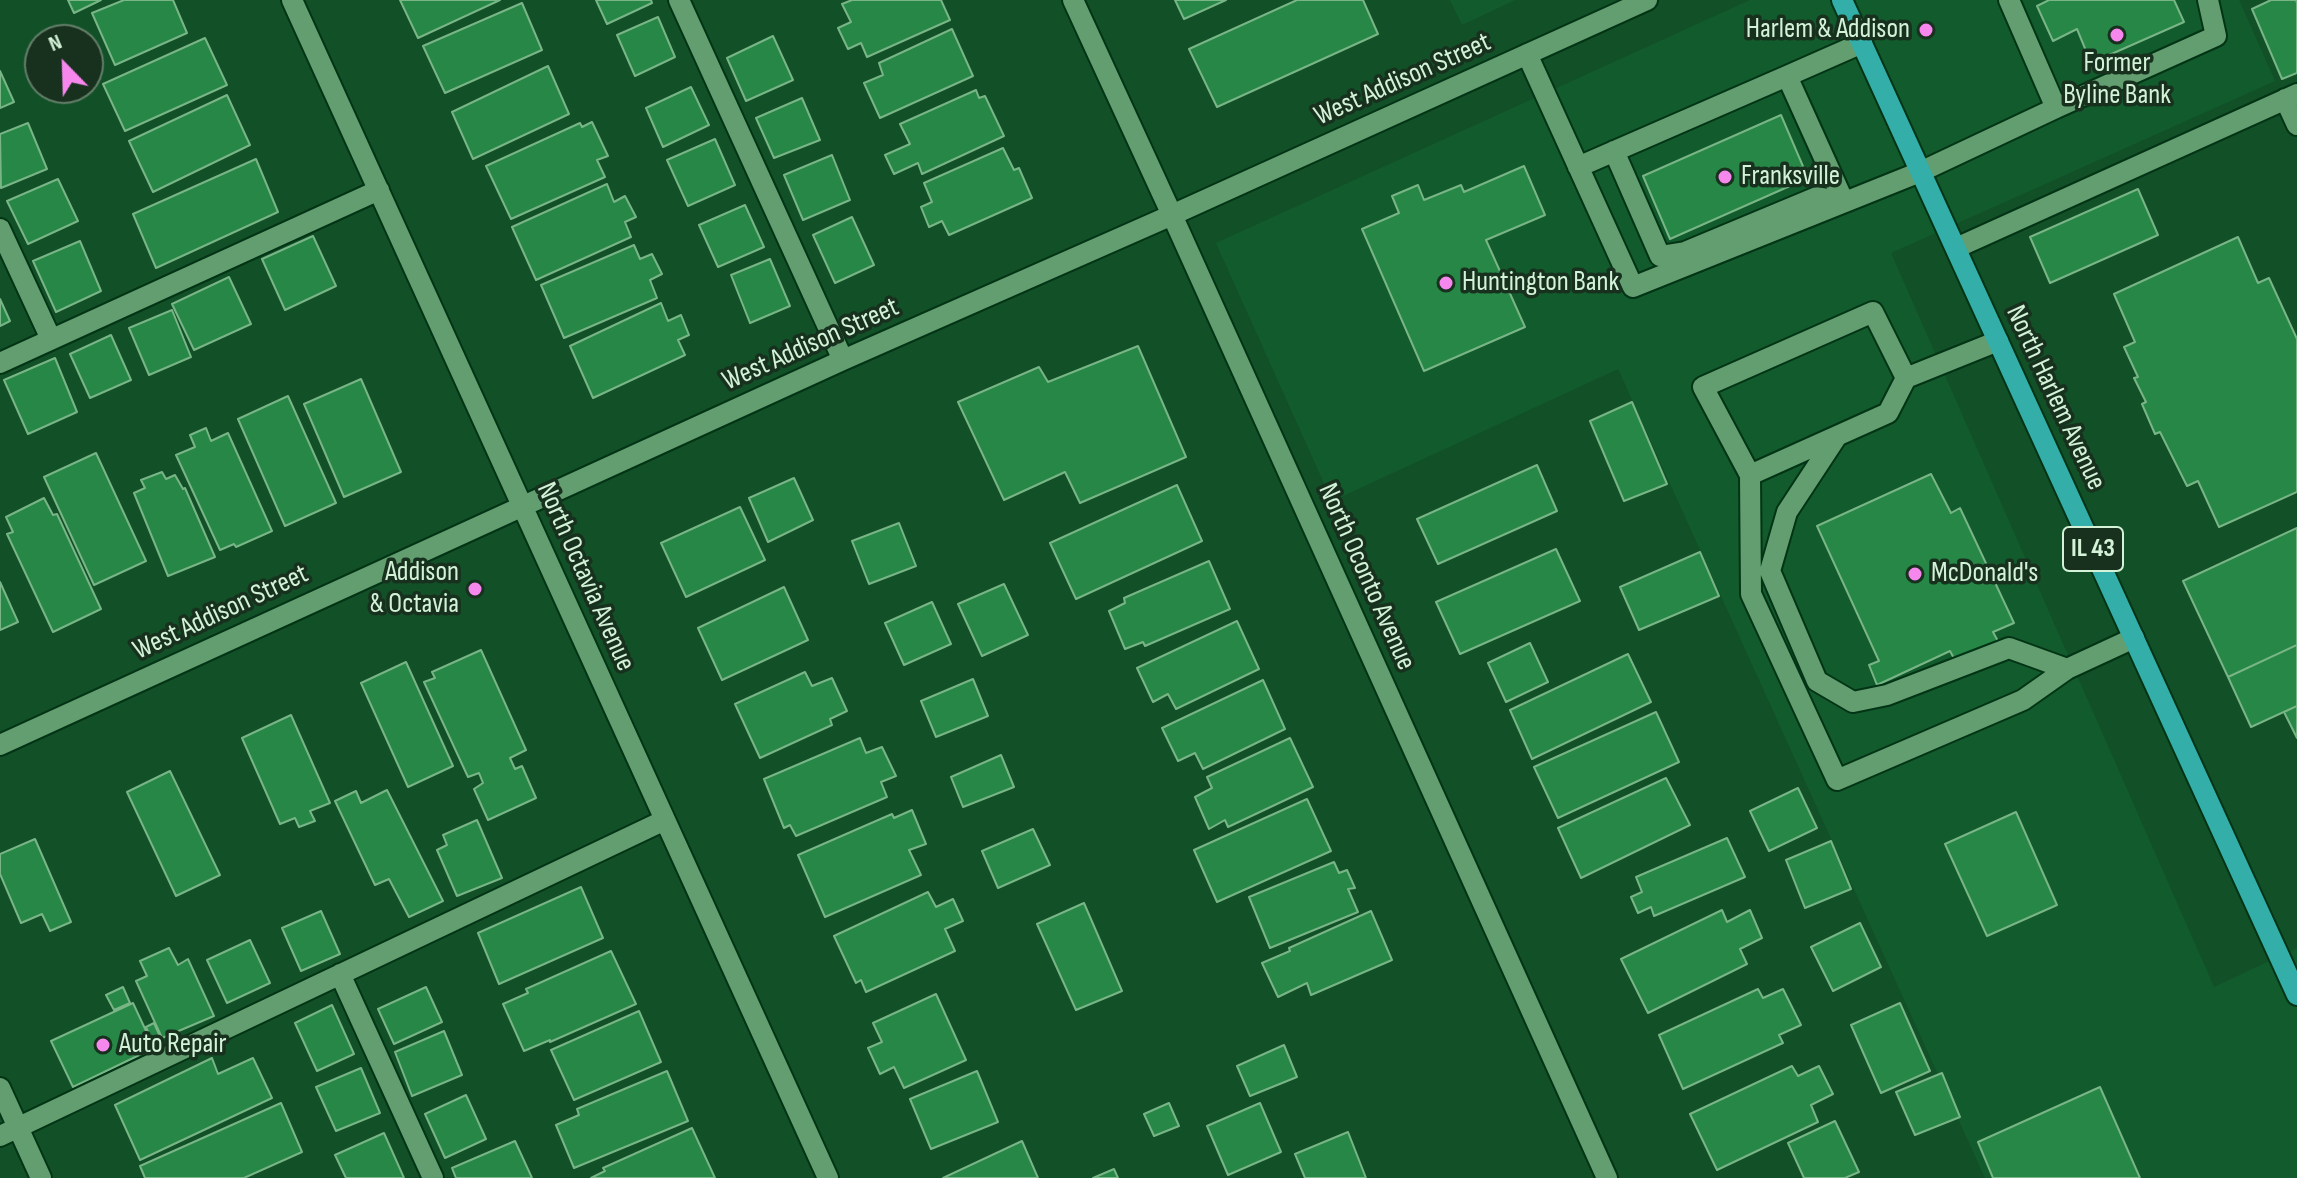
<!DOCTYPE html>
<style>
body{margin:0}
#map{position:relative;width:2297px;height:1178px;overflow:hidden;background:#125128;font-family:"Sofia Sans Condensed",sans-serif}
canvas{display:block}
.north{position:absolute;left:24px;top:24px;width:80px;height:80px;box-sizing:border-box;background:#18311e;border:2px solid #637e68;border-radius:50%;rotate:337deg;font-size:22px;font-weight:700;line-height:32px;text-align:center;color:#d3f2d8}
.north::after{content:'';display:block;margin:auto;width:28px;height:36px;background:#f688ed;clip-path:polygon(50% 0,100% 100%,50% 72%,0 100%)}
</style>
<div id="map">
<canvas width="2297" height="1178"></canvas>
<div class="north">N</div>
</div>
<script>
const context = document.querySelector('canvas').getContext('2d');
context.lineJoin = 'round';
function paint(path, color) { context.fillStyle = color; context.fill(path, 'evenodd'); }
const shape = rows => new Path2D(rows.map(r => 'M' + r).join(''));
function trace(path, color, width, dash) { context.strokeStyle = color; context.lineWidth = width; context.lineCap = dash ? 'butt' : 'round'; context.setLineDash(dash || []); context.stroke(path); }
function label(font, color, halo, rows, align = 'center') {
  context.font = font + ' "Sofia Sans Condensed",sans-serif'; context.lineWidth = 7; context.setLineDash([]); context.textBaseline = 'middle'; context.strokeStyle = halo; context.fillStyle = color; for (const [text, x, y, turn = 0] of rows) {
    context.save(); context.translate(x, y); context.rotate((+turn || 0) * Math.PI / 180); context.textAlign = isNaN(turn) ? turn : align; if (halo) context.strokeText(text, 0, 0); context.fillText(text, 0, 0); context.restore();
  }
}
paint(shape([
 [1450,0,1515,0,1462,25],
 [1750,0,2239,0,2275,81,1891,253,2214,987,2297,948,2297,1178,1985,1178,1618,369,1332,501,1216,243]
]), '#125b2c');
const building = shape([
 [68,0,101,0,74,13,68,0],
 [124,0,173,0,187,33,115,65,92,13,124,0],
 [400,0,500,0,418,38,400,0],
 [596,0,651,0,652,3,607,24,596,0],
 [852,0,941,0,950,20,867,57,861,43,848,49,838,28,851,22,842,4,852,0],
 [1175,0,1226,0,1184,19,1175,0],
 [1297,0,1363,0,1378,34,1217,107,1189,49,1297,0],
 [2049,0,2174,0,2184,22,2091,63,2077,29,2053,41,2037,6,2049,0],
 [2271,0,2296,0,2297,3,2297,73,2282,79,2252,9,2271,0],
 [522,3,542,50,445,93,423,46,522,3],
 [658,17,675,57,635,76,617,35,658,17],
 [952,29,973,76,880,118,864,83,883,75,879,63,952,29],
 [773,36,793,80,746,101,727,58,773,36],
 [205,38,227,85,125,131,103,84,205,38],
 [548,66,569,114,473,159,452,112,548,66],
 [0,71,14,102,0,108,0,71],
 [691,87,709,125,663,147,646,108,691,87],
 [976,90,979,98,985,96,1004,136,922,174,918,163,894,174,885,155,910,144,900,124,976,90],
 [227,95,250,145,153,192,129,141,227,95],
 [802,98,820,140,774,158,756,118,802,98],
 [1781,115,1808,178,1670,239,1643,176,1781,115],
 [592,122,608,156,597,160,605,177,511,219,486,166,580,123,582,127,592,122],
 [28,123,47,169,1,188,0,134,28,123],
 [715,139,735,185,688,206,667,160,715,139],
 [1003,148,1014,170,1019,168,1032,198,949,235,942,221,929,227,921,207,932,202,924,183,1003,148],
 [832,155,850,200,803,220,784,175,832,155],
 [256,159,278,212,156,268,133,214,256,159],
 [1524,166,1545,215,1486,240,1525,327,1424,371,1362,229,1399,213,1392,196,1418,185,1424,200,1461,185,1464,192,1524,166],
 [58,179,78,221,28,244,7,201,58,179],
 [607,184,614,202,625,196,636,217,625,222,631,237,536,280,512,227,607,184],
 [2138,189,2158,235,2050,283,2030,237,2138,189],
 [745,205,764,247,718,267,699,225,745,205],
 [852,217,874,265,835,283,813,235,852,217],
 [313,236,336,286,285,310,262,259,313,236],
 [2238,237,2258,283,2269,278,2297,339,2297,492,2219,527,2198,481,2187,486,2160,432,2155,434,2142,404,2146,402,2134,378,2138,377,2124,347,2135,342,2114,294,2238,237],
 [80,241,101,291,56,312,33,261,80,241],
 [634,245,640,259,652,254,662,274,650,280,657,298,564,338,541,285,634,245],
 [770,259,790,306,750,323,731,275,770,259],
 [229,277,251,324,194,350,172,304,229,277],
 [0,299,10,321,0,326,0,299],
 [661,303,668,321,681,315,689,335,678,340,685,355,593,398,570,346,661,303],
 [172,310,191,357,149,375,129,328,172,310],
 [111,335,131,380,90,398,70,354,111,335],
 [1138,346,1186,457,1080,503,1065,472,1004,500,958,402,1039,367,1048,382,1138,346],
 [55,358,77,412,28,434,4,380,55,358],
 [361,379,401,472,344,497,304,404,361,379],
 [288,396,336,503,285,526,238,419,288,396],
 [1632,402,1667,484,1624,501,1590,421,1632,402],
 [206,428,211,441,228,433,272,531,236,547,234,544,220,550,176,455,195,447,190,435,206,428],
 [96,453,146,561,94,585,44,477,96,453],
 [1537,465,1557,511,1438,564,1417,519,1537,465],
 [162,472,166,479,175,475,183,489,185,488,215,557,168,576,134,493,145,488,141,480,162,472],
 [1931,474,1951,513,1960,508,2014,623,1993,632,1999,643,1956,662,1950,651,1877,685,1869,665,1879,661,1817,526,1931,474],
 [794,478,813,520,768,542,749,498,794,478],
 [1177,485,1202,541,1076,599,1050,543,1177,485],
 [44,498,53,515,57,514,101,609,53,632,7,534,13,532,6,517,44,498],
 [740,507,765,560,686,597,661,543,740,507],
 [899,523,916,566,869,584,852,541,899,523],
 [2297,528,2297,645,2228,677,2183,581,2297,528],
 [1556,549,1580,601,1460,654,1436,602,1556,549],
 [1700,552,1719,596,1639,630,1620,587,1700,552],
 [1209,561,1230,609,1145,646,1143,642,1125,649,1109,611,1125,603,1124,598,1209,561],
 [0,582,18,622,0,630,0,582],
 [1004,584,1028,635,982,656,958,604,1004,584],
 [784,587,808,640,722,680,698,628,784,587],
 [932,602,951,644,904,665,885,623,932,602],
 [1237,621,1259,669,1176,709,1168,694,1153,702,1137,668,1237,621],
 [1530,643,1548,682,1506,702,1488,663,1530,643],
 [2297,645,2297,706,2251,727,2228,677,2297,645],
 [481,650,526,750,510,758,515,769,522,766,536,798,488,820,474,789,483,783,479,773,468,777,424,682,435,678,432,672,481,650],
 [1628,654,1651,702,1532,759,1510,710,1628,654],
 [406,662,453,766,408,787,361,683,406,662],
 [805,672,812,686,832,678,847,711,830,719,832,725,760,758,735,704,805,672],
 [973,679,988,716,936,737,921,701,973,679],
 [1263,680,1285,729,1203,769,1195,753,1178,761,1162,728,1263,680],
 [2297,706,2297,738,2284,712,2297,706],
 [1656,712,1679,762,1558,818,1534,767,1656,712],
 [291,715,330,803,310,811,315,821,299,827,295,818,280,824,242,738,291,715],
 [860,738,866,753,882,747,896,776,881,782,887,797,796,836,790,825,784,828,764,779,860,738],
 [1290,738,1313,787,1228,827,1225,820,1209,829,1195,797,1212,788,1207,777,1290,738],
 [1001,755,1014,787,963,807,951,777,1001,755],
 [170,771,220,875,176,896,127,792,170,771],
 [1666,778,1690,825,1581,878,1558,828,1666,778],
 [1798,788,1817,828,1769,851,1750,811,1798,788],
 [387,790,443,901,409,917,389,879,375,885,335,801,356,791,361,803,387,790],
 [1307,799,1331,851,1217,902,1194,850,1307,799],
 [912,810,926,844,909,850,921,875,825,917,798,855,892,814,894,818,912,810],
 [2016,812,2057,905,1987,936,1945,844,2016,812],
 [477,820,502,878,457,896,437,850,447,845,443,835,477,820],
 [1033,829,1050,865,998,888,982,851,1033,829],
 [1727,838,1745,877,1654,916,1651,907,1638,913,1631,897,1642,892,1636,877,1727,838],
 [35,839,71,922,50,931,42,914,21,923,0,874,0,854,35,839],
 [1831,841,1851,889,1805,908,1786,860,1831,841],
 [1334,862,1339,873,1347,870,1355,888,1348,889,1358,912,1270,948,1249,897,1334,862],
 [581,887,603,938,499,984,478,933,581,887],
 [928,892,936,907,953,899,963,921,945,929,955,951,866,992,861,980,856,983,834,936,928,892],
 [1084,903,1122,991,1076,1010,1037,924,1084,903],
 [1722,910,1727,922,1750,910,1762,938,1740,949,1747,964,1648,1013,1621,959,1722,910],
 [321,911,340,954,301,971,282,928,321,911],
 [1371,911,1392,960,1311,995,1307,983,1278,997,1262,963,1290,951,1289,948,1371,911],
 [1860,923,1881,967,1833,991,1811,947,1860,923],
 [250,940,270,983,227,1003,207,960,250,940],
 [169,948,178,965,188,959,214,1016,162,1038,136,981,147,976,140,961,169,948],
 [611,951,636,1004,550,1042,550,1040,524,1051,503,1004,528,993,526,989,611,951],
 [123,987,130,1003,114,1010,106,995,123,987],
 [426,987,442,1022,394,1044,378,1009,426,987],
 [1758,989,1763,998,1783,989,1801,1025,1779,1035,1783,1043,1683,1089,1659,1035,1758,989],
 [936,994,966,1060,904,1088,894,1067,880,1074,868,1048,882,1042,873,1023,936,994],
 [133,1003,154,1048,73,1087,51,1041,133,1003],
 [1900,1003,1930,1071,1881,1093,1851,1025,1900,1003],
 [332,1005,354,1054,317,1071,295,1023,332,1005],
 [639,1011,661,1062,574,1100,551,1050,639,1011],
 [154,1023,162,1041,154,1045,146,1027,154,1023],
 [444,1031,462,1075,412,1096,395,1052,444,1031],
 [1284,1045,1297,1077,1250,1096,1237,1066,1284,1045],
 [212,1058,218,1074,253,1058,272,1098,140,1160,115,1105,212,1058],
 [1792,1066,1798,1076,1819,1066,1833,1094,1811,1105,1818,1122,1717,1170,1690,1114,1792,1066],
 [361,1068,380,1113,336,1131,316,1087,361,1068],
 [667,1071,688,1121,574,1168,556,1125,579,1115,577,1109,667,1071],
 [977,1071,998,1122,931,1149,910,1099,977,1071],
 [1942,1073,1960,1117,1915,1135,1896,1092,1942,1073],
 [2100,1087,2140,1178,1993,1178,1978,1142,2100,1087],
 [466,1095,486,1139,445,1158,425,1114,466,1095],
 [281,1103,302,1152,244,1178,145,1178,140,1166,281,1103],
 [1169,1103,1179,1126,1154,1136,1144,1114,1169,1103],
 [1260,1103,1281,1152,1228,1175,1207,1126,1260,1103],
 [1835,1121,1859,1172,1845,1178,1804,1178,1788,1143,1835,1121],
 [692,1128,715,1178,591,1178,605,1171,603,1168,692,1128],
 [1348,1132,1366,1178,1305,1178,1295,1154,1348,1132],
 [384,1133,404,1178,346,1178,335,1155,384,1133],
 [515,1141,532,1178,456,1178,452,1168,515,1141],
 [1022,1141,1038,1178,943,1178,1022,1141],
 [1114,1169,1118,1178,1093,1178,1114,1169]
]);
paint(building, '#268746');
trace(building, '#79b586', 2);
const minor = shape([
 [292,0,828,1178],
 [679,0,843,360],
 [1073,0,1172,215,1607,1178],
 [2009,0,2056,108,2216,36,2208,0],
 [1527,54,1633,287,1920,172,2056,108],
 [1787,76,1862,43],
 [2285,99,2297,125],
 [1614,151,1660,256,1685,252,1817,197,1844,202],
 [1578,167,1787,76,1844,202],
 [0,229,51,339],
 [1956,248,2297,94],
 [1998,341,1906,378,1888,413,1750,475,1751,594,1837,780,2023,700,2067,669,2134,638],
 [0,363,379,190],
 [1837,436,1787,512,1770,571,1817,681,1853,702,1887,695,2009,648,2067,669],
 [1750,475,1703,387,1873,312,1906,378],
 [0,745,843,360,1172,215,1647,0],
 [340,974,433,1178],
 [0,1088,41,1178],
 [0,1136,665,820]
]);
const major = shape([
 [1842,0,2297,995]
]);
trace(minor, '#033415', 24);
trace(major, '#033415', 24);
trace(minor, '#629e6f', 20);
trace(major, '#33aea8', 20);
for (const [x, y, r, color] of [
 [1926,30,8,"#f688ed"],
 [2117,35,8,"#f688ed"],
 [1725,177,8,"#f688ed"],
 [1446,283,8,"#f688ed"],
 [1915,574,8,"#f688ed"],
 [475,589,8,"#f688ed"],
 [103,1045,8,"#f688ed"]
]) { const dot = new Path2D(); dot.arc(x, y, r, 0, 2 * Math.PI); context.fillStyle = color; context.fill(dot); trace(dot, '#18311e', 3); }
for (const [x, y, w] of [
 [2093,549,60]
]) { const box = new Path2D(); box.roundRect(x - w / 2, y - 22, w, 44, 6); context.fillStyle = '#18311e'; context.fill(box); trace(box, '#d3f2d8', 2); }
label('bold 26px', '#d3f2d8', null, [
 ["IL 43",2093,549]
]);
label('28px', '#d3f2d8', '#18311e', [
 ["Harlem & Addison",1910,30,"right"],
 ["Former",2117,64,"center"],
 ["Byline Bank",2117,96,"center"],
 ["Franksville",1741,177],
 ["Huntington Bank",1462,283],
 ["Addison",459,573,"right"],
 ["& Octavia",459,605,"right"],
 ["McDonald's",1931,574],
 ["Auto Repair",119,1045]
], 'left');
label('28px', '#d3f2d8', '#18311e', [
 ["West Addison Street",1403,80,-24],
 ["West Addison Street",811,345,-24],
 ["North Harlem Avenue",2055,398,65],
 ["North Octavia Avenue",585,577,66],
 ["North Oconto Avenue",1366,577,66],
 ["West Addison Street",221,613,-25]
]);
</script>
